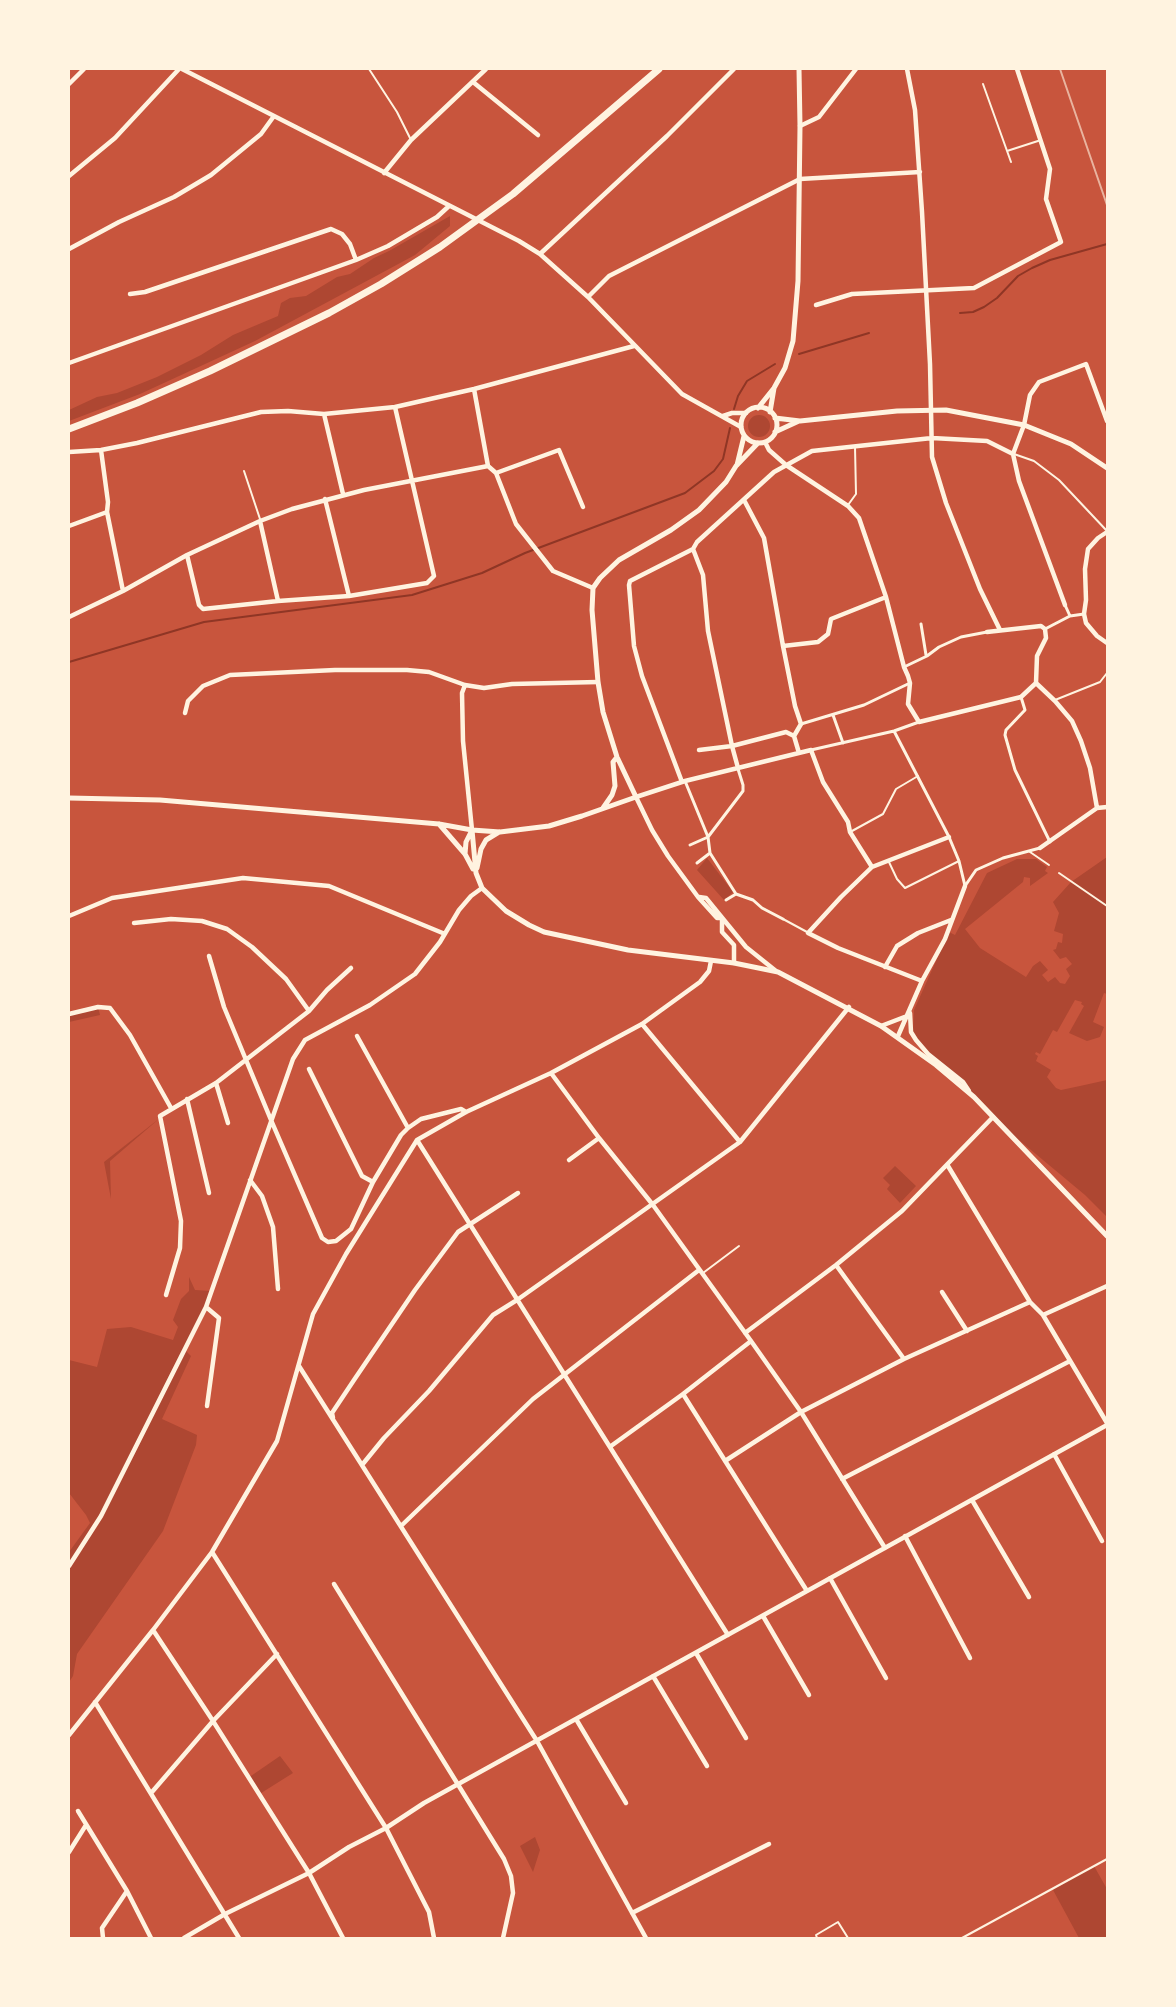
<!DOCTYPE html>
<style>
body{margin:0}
#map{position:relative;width:1176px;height:2007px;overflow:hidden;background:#c8553d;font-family:"Roboto Condensed",sans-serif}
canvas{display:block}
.frame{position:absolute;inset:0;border:70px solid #fff3e0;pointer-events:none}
</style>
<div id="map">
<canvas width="1176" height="2007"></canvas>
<div class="frame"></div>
</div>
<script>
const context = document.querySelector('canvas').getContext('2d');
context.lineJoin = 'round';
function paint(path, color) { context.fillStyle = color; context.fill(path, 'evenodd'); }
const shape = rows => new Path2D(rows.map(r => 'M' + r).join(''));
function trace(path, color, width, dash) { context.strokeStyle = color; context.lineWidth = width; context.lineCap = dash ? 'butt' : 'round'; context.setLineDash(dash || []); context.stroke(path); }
paint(shape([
 [450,216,450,226,415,255,255,341,140,394,69,421,69,410,97,397,117,393,157,377,201,355,233,335,278,316,281,303,290,298,306,296,337,277,350,274,374,258,389,251],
 '748 426a11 11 0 1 1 22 0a11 11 0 1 1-22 0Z',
 [1107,857,1107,994,1104,993,1093,1022,1104,1027,1100,1037,1087,1041,1069,1033,1084,1006,1081,1004,1082,1002,1075,1000,1057,1032,1053,1030,1040,1054,1036,1052,1035,1054,1038,1056,1036,1061,1051,1070,1047,1077,1056,1088,1061,1090,1080,1086,1107,1080,1107,1217,1085,1195,995,1120,928,1054,911,1032,913,1030,914,1010,949,932,955,935,987,873,1017,859,1036,859,1047,867,1045,871,1048,873,1030,886,1030,878,1024,877,1023,882,965,929,980,948,1026,977,1033,966,1040,961,1048,970,1042,975,1048,982,1055,977,1060,983,1065,984,1070,976,1066,969,1072,964,1066,957,1060,959,1053,950,1056,949,1058,942,1062,943,1063,934,1054,931,1059,913,1053,902,1071,882],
 [707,858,733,892,724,900,697,870],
 [98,1007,100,1015,69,1022,69,1014],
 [160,1118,110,1161,111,1199,104,1162],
 [895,1166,916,1186,900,1203,887,1189,890,1185,883,1178],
 [189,1277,195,1290,212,1291,184,1349,191,1356,162,1419,197,1435,196,1445,163,1531,77,1654,73,1676,69,1682,69,1552,90,1523,86,1515,69,1493,69,1360,97,1367,107,1329,131,1327,173,1340,178,1327,173,1320,181,1299,189,1291],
 [280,1756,293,1773,258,1795,248,1778],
 [535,1837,540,1850,533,1872,520,1846],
 [1094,1866,1107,1889,1107,1938,1079,1938,1053,1890]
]), '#ae4732');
trace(shape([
 [960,313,973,312,984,307,997,298,1018,276,1032,268,1050,260,1107,244],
 [799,354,869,333],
 [734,409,738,396,747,381,775,364],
 [69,662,204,622,412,595,482,573,525,553,685,493,714,471,723,459,730,428]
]), '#8f3625', 2);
trace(shape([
 [369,69,397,112,411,140],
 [983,84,1011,162],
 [1007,151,1041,140],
 [1014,454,1034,461,1059,480,1107,531],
 [244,471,260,519],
 [848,505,856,494,855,447],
 [1055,700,1100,682,1107,673],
 [852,831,883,814,896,789,918,776],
 [1030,852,1049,865],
 [888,860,897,879,905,888,959,861],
 [1059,873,1107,906],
 [783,919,807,932],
 [703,1273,739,1246],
 [817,1938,816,1935,838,1922,848,1938],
 [962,1938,1107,1859]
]), '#fff3e0', 2);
trace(shape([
 [1065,605,1070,616],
 [921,624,926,655],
 [1045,629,1070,616,1084,614],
 [904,667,927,656,939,647,961,637,987,632],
 [1021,697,1025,710,1006,730,1005,735,1015,770,1050,842],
 [833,715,843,743],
 [801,724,864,705,910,683],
 [894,731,949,837,959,861,965,886],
 [811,750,894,731,919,722],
 [685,781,708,837,710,853,736,894,753,900,762,908,783,919],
 [690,845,708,837,743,791,743,785,738,769],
 [697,863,710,853],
 [965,886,976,870,1003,858,1040,848],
 [726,900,736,894]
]), '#fff3e0', 3);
trace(shape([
 [182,69,519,241,540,254,588,297,682,394,741,427],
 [907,69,915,110,922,212,930,364,932,457,946,503,980,589,1000,630],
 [473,82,538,135],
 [69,84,84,69],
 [800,126,819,117,856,69],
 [384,173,411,140,486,69],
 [69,176,115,138,179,69],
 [69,249,119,222,174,197,211,175,261,134,274,116],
 [540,254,667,136,734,69],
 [130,294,145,292,331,229,342,234,350,244,356,260],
 [588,297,609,276,800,179,920,172],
 [816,305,852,294,974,288,1061,242,1046,199,1050,169,1017,69],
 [69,363,356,260,388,246,437,217,449,206],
 [474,389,488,466,496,473,516,524,553,571,593,588],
 [324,414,343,494],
 [723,416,732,413,746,413],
 [765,442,769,450,786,465,848,506,859,518,886,597,904,667,908,676,910,683,908,704,919,722,1021,697,1036,683],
 [101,450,108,502,107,512,123,591],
 [69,452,101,450,137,443,261,412,288,411,324,414,395,407,474,389,634,346],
 [496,473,559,450,583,507],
 [325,499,349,596],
 [744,500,764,538,783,646,795,706,801,724,794,736,799,753],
 [260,521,278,601],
 [69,526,107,512],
 [1107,532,1098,538,1088,549,1085,569,1086,600,1084,614,1086,623,1097,636,1107,643],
 [693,549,703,575,708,631,732,746,699,750],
 [187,555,199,605,203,609,278,601,349,596,427,583,434,576,395,407],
 [1065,605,1019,481,1013,454,1024,425,1030,395,1039,382,1086,364,1107,421],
 [69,617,123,591,187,555,260,521,292,509,364,490,488,466],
 [987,632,1041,626,1045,629,1046,638,1037,656,1036,683],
 [783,646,818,642,828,634,831,619,886,597],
 [1036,683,1055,701,1072,721,1081,741,1090,768,1097,808],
 [465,685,462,693,463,741,472,830],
 [185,713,188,701,203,686,230,675,335,670,407,670,429,672,465,685,484,688,512,684,598,682],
 [738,768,732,746,786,732,794,736],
 [682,782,642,676,634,646,629,585,630,581,693,549,697,542,774,472,812,451,932,438,987,441,1013,454],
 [1040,848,1097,808,1107,807],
 [699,897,706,898,746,947,776,971],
 [69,916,112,898,243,878,329,886,445,934],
 [134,923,171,919,202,921,227,929,252,947,286,979,309,1011],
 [209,956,224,1007,271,1120,322,1238,328,1242,336,1241,351,1229,373,1182,401,1135,408,1128,421,1119,461,1109,466,1112],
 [734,963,734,945,722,932,722,918,717,918,698,897,668,856,652,830,636,797,685,781,811,750,823,782,848,822,850,832,872,867],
 [885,967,897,946,918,933,951,920],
 [922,981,838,948,808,933,841,897,872,867,949,837],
 [910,1013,911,1032,916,1040,928,1054,963,1082,969,1091],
 [69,1014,98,1007,110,1008,130,1035,171,1108],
 [642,1024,740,1142],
 [881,1026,907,1016],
 [357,1036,408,1128],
 [898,1036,922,981,945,939,965,886],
 [309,1069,362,1176,373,1182],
 [551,1073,599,1138,653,1205,751,1341,801,1412,885,1548],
 [216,1083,228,1123],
 [187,1099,209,1193],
 [417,1140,728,1635],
 [569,1160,599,1138],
 [948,1166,1030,1302,1043,1315,1107,1423],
 [250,1180,262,1196,273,1227,278,1289],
 [836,1265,904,1359],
 [942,1292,967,1331],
 [166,1295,180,1248,181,1221,160,1116,216,1083,309,1011,327,990,351,968],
 [206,1307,219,1318,207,1406],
 [1043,1315,1107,1286],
 [745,1333,836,1265,902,1211,993,1117],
 [299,1366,537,1741,646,1938],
 [683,1394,807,1591],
 [333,1418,332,1413,354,1380,415,1290,458,1232,518,1193],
 [611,1446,683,1394,751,1341],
 [1054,1454,1102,1541],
 [725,1461,801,1412,904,1359,1030,1302],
 [362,1465,384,1438,429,1391,493,1315,517,1300,740,1142,849,1007],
 [842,1479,1070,1361],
 [972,1500,1029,1597],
 [401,1526,533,1399,699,1270],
 [905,1536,970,1658],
 [212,1552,386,1828,429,1912,434,1938],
 [69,1566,101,1516,206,1307,293,1059,305,1040,370,1005,415,974,440,942,459,910,471,896,482,888],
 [830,1578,886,1678],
 [334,1584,504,1859,511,1876,513,1893,503,1938],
 [763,1616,809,1695],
 [153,1630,213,1721,309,1873,343,1938],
 [696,1653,746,1738],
 [653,1676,707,1766],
 [95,1702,239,1938],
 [576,1719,626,1803],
 [69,1735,153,1630,212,1552,277,1441,313,1314,346,1254,417,1140,466,1112,551,1073,642,1024,700,982,709,971,711,961],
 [152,1792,213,1721,277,1654],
 [78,1811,127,1891,151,1938],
 [69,1852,86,1825],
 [632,1913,769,1844],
 [103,1938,102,1928,127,1891],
 [184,1938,225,1914,309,1873,349,1847,386,1828,424,1803,1107,1425]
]), '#fff3e0', 4.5);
trace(shape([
 '741 425a18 18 0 1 1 36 0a18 18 0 1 1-36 0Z',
 [758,408,774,388,785,368,793,341,798,281,800,126,799,69],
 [770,412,774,388],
 [775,418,800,421,897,411,946,410,1024,425,1071,444,1107,468],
 [775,432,799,421],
 [737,465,744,436],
 [69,798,160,800,439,824,472,830,500,832,549,826,582,816,636,797,617,757,603,712,598,682,592,610,593,588,600,578,619,560,671,530,699,510,726,482,736,466,758,443],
 [603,808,612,795,615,786,613,762,617,757],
 [439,824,465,854,473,869],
 [472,830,476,873,482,888,506,911,529,925,544,932,628,950,734,963,778,972,881,1026,936,1065,974,1097,1107,1236],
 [465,854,466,842,471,832],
 [477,868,481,849,486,840,499,832]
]), '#fff3e0', 5);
trace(shape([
 [69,429,137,403,210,371,329,313,381,284,440,247,513,194,659,69]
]), '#fff3e0', 7);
trace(shape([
 [1060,69,1107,205]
]), '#e9b49f', 2);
</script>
